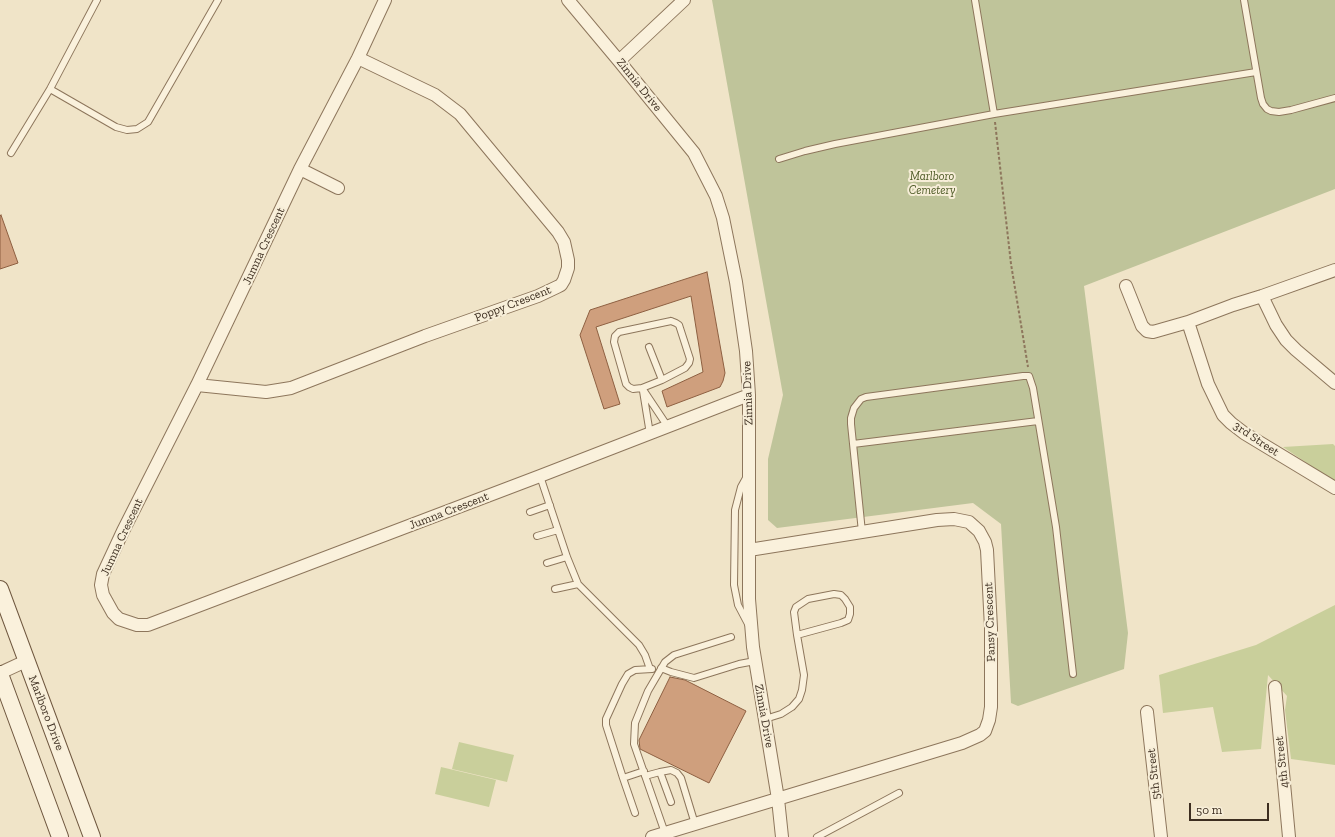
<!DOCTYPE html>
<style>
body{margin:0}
#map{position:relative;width:1335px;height:837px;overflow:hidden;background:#f0e4c8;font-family:"Zilla Slab",serif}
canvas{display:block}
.scale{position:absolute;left:1189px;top:803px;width:80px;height:18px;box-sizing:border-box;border:2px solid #3d2e20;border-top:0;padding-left:5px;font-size:12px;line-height:14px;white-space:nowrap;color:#3d2e20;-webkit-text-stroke:3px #f7eed8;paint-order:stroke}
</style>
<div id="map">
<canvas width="1335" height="837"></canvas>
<div class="scale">50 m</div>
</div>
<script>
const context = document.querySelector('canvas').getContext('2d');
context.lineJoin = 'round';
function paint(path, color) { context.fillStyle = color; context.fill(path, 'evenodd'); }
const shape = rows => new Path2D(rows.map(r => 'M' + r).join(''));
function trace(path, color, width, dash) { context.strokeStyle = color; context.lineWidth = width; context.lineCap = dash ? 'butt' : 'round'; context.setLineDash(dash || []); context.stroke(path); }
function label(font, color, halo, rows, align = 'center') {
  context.font = font + ' "Zilla Slab",serif'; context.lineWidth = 4; context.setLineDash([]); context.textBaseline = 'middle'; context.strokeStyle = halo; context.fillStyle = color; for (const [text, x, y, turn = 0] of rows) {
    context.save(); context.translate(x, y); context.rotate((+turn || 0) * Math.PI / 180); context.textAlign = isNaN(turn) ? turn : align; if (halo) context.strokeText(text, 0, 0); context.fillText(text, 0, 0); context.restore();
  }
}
paint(shape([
 [1333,444,1335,446,1335,482,1283,447],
 [1335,605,1335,765,1291,759,1285,710,1287,696,1268,675,1261,749,1222,752,1213,707,1163,713,1159,675,1256,645],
 [459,742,514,755,507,782,452,769],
 [441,767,496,780,489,807,435,794]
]), '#c9cf9b');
paint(shape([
 [712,0,1335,0,1335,189,1084,286,1128,633,1124,669,1018,706,1011,703,1001,524,973,503,777,528,768,520,768,459,783,395]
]), '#bfc49a');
const building = shape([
 [1,215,18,263,0,269,0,216,1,215],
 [707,272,725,373,723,381,720,387,667,407,662,391,703,372,691,296,596,327,620,404,604,409,580,335,590,310,707,272],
 [670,677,685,680,746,711,709,783,640,749,639,740,670,677]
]);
paint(building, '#cf9f7d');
trace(building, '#8d5f41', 1);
const service = shape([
 [1244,0,1261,98,1263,104,1267,109,1271,111,1279,112,1291,110,1335,98],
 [50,89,116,127,127,130,137,129,148,122,218,0],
 [994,114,1256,72],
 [11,153,50,89,97,0],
 [779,159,805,151,835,144,994,114,975,0],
 [671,321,676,323,679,325,690,359,689,363,685,368,662,380,642,388,633,389,629,387,626,384,614,342,615,336,619,332,671,321],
 [649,347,662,380],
 [642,388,668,427],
 [643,391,650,434],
 [853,444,1038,421],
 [540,476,567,557,578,584,639,645,645,655,650,669],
 [746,478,741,487,735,510,734,585,738,605,748,624],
 [530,512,550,505],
 [862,532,851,424,851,418,854,408,861,399,866,397,1023,376,1029,376,1033,388,1056,527,1073,674],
 [537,536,558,530],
 [547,563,567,557],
 [555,589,578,584],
 [661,668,671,672,694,678,739,664,755,661],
 [765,719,781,714,792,707,799,699,802,690,804,675,797,635,794,612,796,607,808,599,834,594,841,595,845,599,850,607,850,614,848,620,841,623,797,635],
 [660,772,671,770,677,773,681,778,695,824],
 [645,776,660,772,671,802],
 [623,778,606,725,606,719,622,684,628,674,635,670,652,669],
 [635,813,623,778,644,771],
 [665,833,634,744,635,723,648,691,665,662,674,655,731,637],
 [817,837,899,793]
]);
const minor = shape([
 [385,0,358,58,300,169,197,385,123,531,103,574,101,585,103,595,113,613,119,619,137,625,148,625,540,476,749,395],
 [568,0,619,61,694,153,716,196,723,218,736,282,746,351,749,395,749,599,753,647,778,799,782,837],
 [619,61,684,0],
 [300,169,338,188],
 [1126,286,1142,326,1147,331,1153,332,1188,322,1233,305,1262,296,1335,270],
 [1262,296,1276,325,1286,340,1296,350,1335,383],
 [1188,322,1208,384,1223,415,1231,423,1244,433,1335,488],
 [197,385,266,392,291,388,425,336,538,296,557,287,561,285,564,280,568,268,568,260,564,242,558,232,460,114,435,95,358,58],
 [0,673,26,661],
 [1275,687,1289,837],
 [1147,712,1161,837],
 [652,837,962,743,980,735,985,731,989,720,991,707,991,628,987,550,985,542,979,531,969,522,954,519,937,520,749,550]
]);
const secondary = shape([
 [0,589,92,837],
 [0,674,60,837]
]);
trace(service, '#8d765c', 8);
trace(minor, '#8d765c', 14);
trace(secondary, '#6f573f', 18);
trace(shape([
 [995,122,1011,264,1028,367]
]), '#8d765c', 2, [3, 2]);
trace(service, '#faf1dc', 6);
trace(minor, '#faf1dc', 12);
trace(secondary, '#faf1dc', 16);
label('12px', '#3d2e20', '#f7eed8', [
 ["Zinnia Drive",639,85,51],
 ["Jumna Crescent",264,246,-65],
 ["Poppy Crescent",513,304,-21],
 ["Zinnia Drive",748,393,-92],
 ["3rd Street",1256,439,34],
 ["Jumna Crescent",449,511,-21],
 ["Jumna Crescent",122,537,-65],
 ["Pansy Crescent",990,622,-92],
 ["Marlboro Drive",46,713,69],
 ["Zinnia Drive",764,716,80],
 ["4th Street",1282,762,-96],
 ["5th Street",1154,774,-96]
]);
label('italic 12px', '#4d5a26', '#f7eed8', [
 ["Marlboro",932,177],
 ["Cemetery",932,191]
]);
</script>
